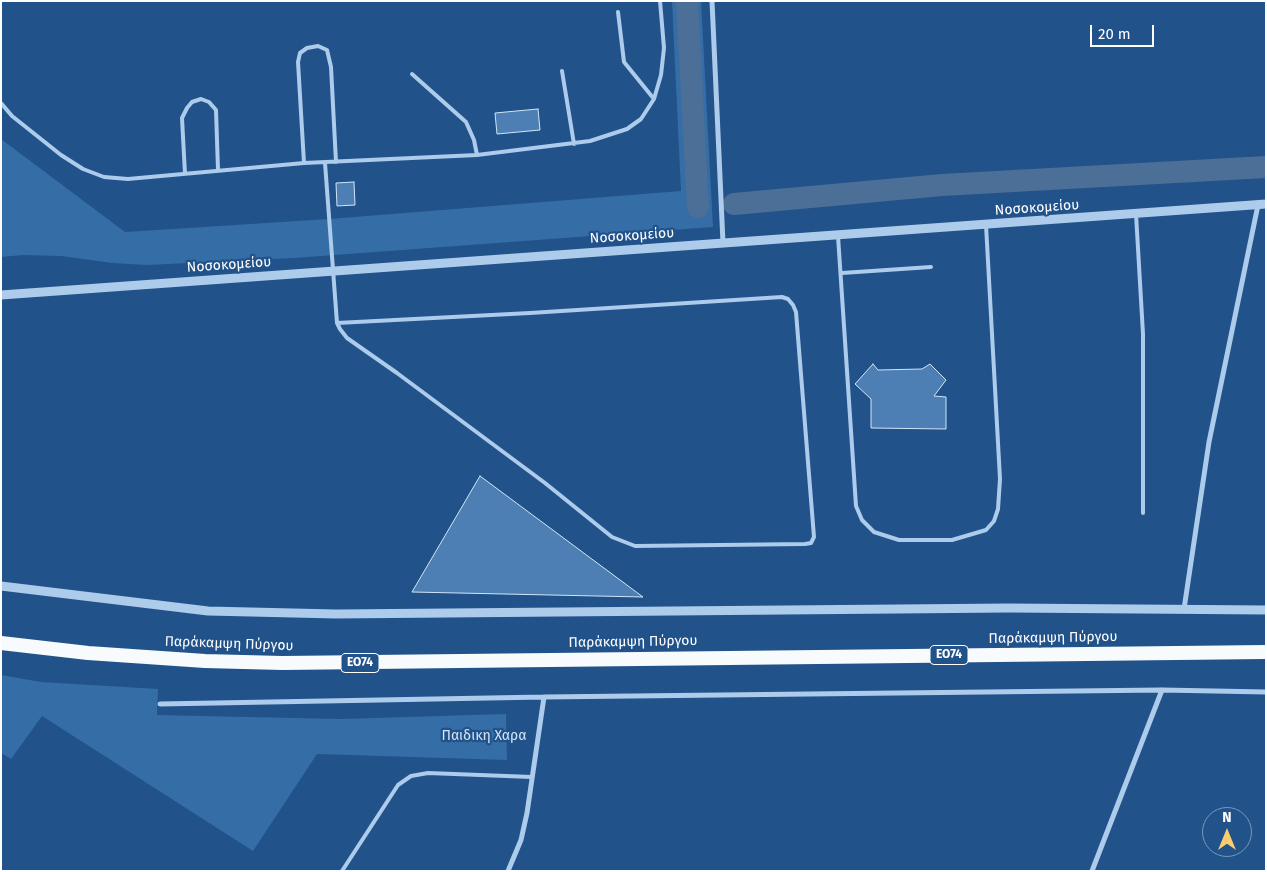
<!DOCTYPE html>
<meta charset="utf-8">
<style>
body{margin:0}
#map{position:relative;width:1267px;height:872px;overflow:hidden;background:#21528a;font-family:"Fira Sans",sans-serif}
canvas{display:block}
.frame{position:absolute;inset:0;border:2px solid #fff;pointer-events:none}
.north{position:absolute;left:1202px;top:807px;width:50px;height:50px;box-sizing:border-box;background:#21528a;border:1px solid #7a97b9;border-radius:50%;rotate:0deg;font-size:14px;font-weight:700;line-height:20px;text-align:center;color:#fff}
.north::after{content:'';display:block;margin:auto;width:18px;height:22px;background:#f8cc6f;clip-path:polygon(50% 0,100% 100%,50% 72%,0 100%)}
.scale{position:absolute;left:1090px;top:25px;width:64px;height:22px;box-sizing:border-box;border:2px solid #fff;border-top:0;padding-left:6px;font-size:15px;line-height:18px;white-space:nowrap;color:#fff;-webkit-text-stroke:4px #21528a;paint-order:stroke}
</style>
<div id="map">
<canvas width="1267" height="872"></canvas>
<div class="frame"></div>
<div class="north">N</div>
<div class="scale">20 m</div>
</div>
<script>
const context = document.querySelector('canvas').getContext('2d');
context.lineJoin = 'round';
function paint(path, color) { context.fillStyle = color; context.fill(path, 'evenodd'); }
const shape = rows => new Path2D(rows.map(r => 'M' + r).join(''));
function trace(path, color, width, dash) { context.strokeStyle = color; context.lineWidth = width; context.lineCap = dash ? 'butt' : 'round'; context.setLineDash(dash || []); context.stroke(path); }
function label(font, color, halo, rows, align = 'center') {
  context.font = font + ' "Fira Sans",sans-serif'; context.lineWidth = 4.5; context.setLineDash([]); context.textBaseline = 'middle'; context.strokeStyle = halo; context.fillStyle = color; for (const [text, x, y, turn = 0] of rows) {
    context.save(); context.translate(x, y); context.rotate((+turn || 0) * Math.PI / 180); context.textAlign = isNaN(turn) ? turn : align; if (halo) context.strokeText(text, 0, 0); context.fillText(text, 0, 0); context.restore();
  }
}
paint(shape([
 [672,1,701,1,713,227,294,258,147,265,112,263,62,256,23,255,1,257,1,139,125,232,329,219,681,191],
 [1,675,41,682,158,689,157,715,341,719,506,714,507,760,317,754,253,851,42,716,11,759,1,753]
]), '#356da7');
trace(shape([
 [687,1,698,207],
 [734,204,942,185,1266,167]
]), '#4b6f96', 22);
const building = shape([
 [538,109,540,130,497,134,495,113,538,109],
 [354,182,355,205,337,206,336,183,354,182],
 [873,364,878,370,922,369,930,364,946,380,934,396,946,397,946,429,871,428,871,399,855,384,873,364],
 [480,476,643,597,412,592,480,476]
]);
paint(building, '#4e7fb4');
trace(building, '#d2e5f8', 1);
trace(shape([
 [618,12,624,62,654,99],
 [562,71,574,144],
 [412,74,466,122,474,140,477,155],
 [1,103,12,116,61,155,83,169,104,177,128,179,304,163,477,155,590,141,627,129,641,119,654,99,661,75,664,48,660,1],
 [304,163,298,62,300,53,307,48,318,46,327,50,331,67,336,162],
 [325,163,337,323,340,329,347,338,397,373,545,483,612,537,635,546,805,544,811,543,814,537,796,312,793,305,788,299,782,297,530,313,337,323],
 [185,174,182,118,187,108,192,102,201,99,209,102,216,110,218,170],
 [1136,214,1143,334,1143,513],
 [838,236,856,506,862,520,874,532,899,540,952,540,986,530,994,521,998,509,1000,479,986,225],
 [842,273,931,267],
 [342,871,398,785,411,776,428,773,532,777]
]), '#adcbeb', 4);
trace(shape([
 [712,1,723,243],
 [1184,609,1209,442,1258,205],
 [160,704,544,697,1162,690,1266,692],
 [508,871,521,840,527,813,544,697],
 [1092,871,1162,690]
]), '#adcbeb', 5);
trace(shape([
 [1,295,1266,204],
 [1,586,208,611,336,614,1009,608,1266,610]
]), '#adcbeb', 9);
trace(shape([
 [1,643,88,653,205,661,282,663,1266,652]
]), '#f8fbfe', 14);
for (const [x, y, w] of [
 [949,655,38],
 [360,663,38]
]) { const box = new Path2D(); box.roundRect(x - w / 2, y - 9.5, w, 19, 4); context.fillStyle = '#21528a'; context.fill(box); trace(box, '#fff', 1); }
label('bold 12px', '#fff', null, [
 ["ΕΟ74",949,655],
 ["ΕΟ74",360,663]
]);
label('14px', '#fff', '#21528a', [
 ["Νοσοκομείου",1037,208,-4],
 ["Νοσοκομείου",632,236,-4],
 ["Νοσοκομείου",229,265,-4],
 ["Παράκαμψη Πύργου",1053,638,-1],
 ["Παράκαμψη Πύργου",633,642,-1],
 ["Παράκαμψη Πύργου",229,644,2]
]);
label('14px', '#d2e5f8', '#21528a', [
 ["Παιδικη Χαρα",484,736]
]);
</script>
